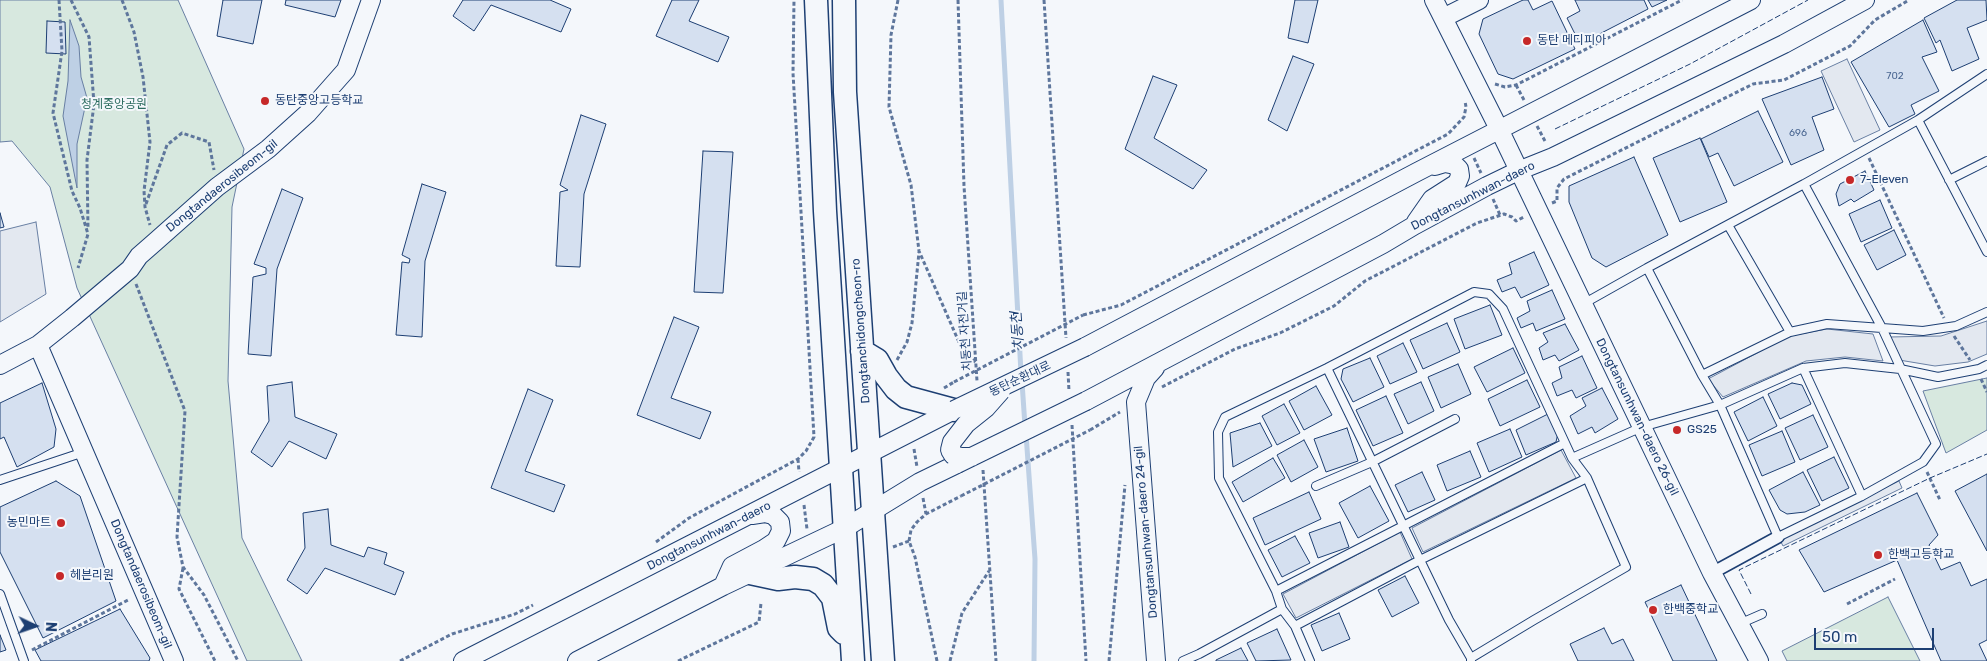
<!DOCTYPE html>
<meta charset="utf-8">
<style>
body{margin:0}
#map{position:relative;width:1987px;height:661px;overflow:hidden;background:#f4f7fb;font-family:Rubik,sans-serif}
canvas{display:block}
.north{position:absolute;left:10px;top:601px;width:50px;height:50px;-webkit-text-stroke:4px #f4f7fb;paint-order:stroke;rotate:93deg;font-size:14px;font-weight:700;line-height:20px;text-align:center;color:#1d3f73}
.north::after{content:'';display:block;margin:auto;width:18px;height:22px;background:#1d3f73;clip-path:polygon(50% 0,100% 100%,50% 72%,0 100%)}
.scale{position:absolute;left:1814px;top:628px;width:120px;height:22px;box-sizing:border-box;border:2px solid #1d3f73;border-top:0;padding-left:6px;font-size:15px;line-height:18px;white-space:nowrap;color:#1d3f73;-webkit-text-stroke:4px #f4f7fb;paint-order:stroke}
</style>
<div id="map">
<canvas width="1987" height="661"></canvas>
<div class="north">N</div>
<div class="scale">50 m</div>
</div>
<script>
const context = document.querySelector('canvas').getContext('2d');
context.lineJoin = 'round';
function paint(path, color) { context.fillStyle = color; context.fill(path, 'evenodd'); }
const shape = rows => new Path2D(rows.map(r => 'M' + r).join(''));
function trace(path, color, width, dash) { context.strokeStyle = color; context.lineWidth = width; context.lineCap = dash ? 'butt' : 'round'; context.setLineDash(dash || []); context.stroke(path); }
function label(font, color, halo, rows, align = 'center') {
  context.font = font + ' Rubik,"Noto Sans KR",sans-serif'; context.lineWidth = 4; context.setLineDash([]); context.textBaseline = 'middle'; context.strokeStyle = halo; context.fillStyle = color; for (const [text, x, y, turn = 0] of rows) {
    context.save(); context.translate(x, y); context.rotate((+turn || 0) * Math.PI / 180); context.textAlign = isNaN(turn) ? turn : align; if (halo) context.strokeText(text, 0, 0); context.fillText(text, 0, 0); context.restore();
  }
}
const green = shape([
 [0,0,178,0,244,149,232,207,228,381,242,538,302,661,247,661,77,288,50,187,12,141,0,142,0,0],
 [1987,378,1987,430,1946,453,1923,391,1987,378],
 [1888,597,1920,661,1787,661,1782,651,1888,597]
]);
paint(green, '#d7e8df');
trace(green, '#687fa3', 1);
const parking = shape([
 [1847,59,1880,130,1854,142,1821,71,1847,59],
 [36,222,46,294,0,322,0,231,36,222],
 [1987,321,1987,354,1968,362,1935,366,1899,360,1889,337,1941,336,1987,321],
 [1827,329,1873,334,1883,361,1845,357,1806,361,1723,397,1708,379,1789,336,1827,329],
 [1561,450,1576,478,1423,552,1412,528,1561,450],
 [1899,481,1902,488,1783,546,1780,540,1899,481],
 [1400,532,1412,559,1296,618,1283,594,1400,532]
]);
paint(parking, '#e3e8f0');
trace(parking, '#687fa3', 1);
const water = shape([
 [70,20,79,46,81,77,87,98,77,144,77,188,63,116,68,81,70,20]
]);
paint(water, '#bed0e5');
trace(water, '#687fa3', 1);
trace(shape([
 [1001,0,1021,373],
 [1022,382,1025,426],
 [1026,434,1035,559,1034,661]
]), '#bed0e5', 5);
const building = shape([
 [223,0,262,0,253,44,217,36,223,0],
 [286,0,341,0,335,17,285,5,286,0],
 [463,0,550,0,571,9,561,32,491,5,474,31,453,16,463,0],
 [672,0,699,0,689,21,729,37,718,62,656,36,672,0],
 [1295,0,1318,0,1308,43,1288,38,1295,0],
 [1523,0,1528,0,1533,10,1552,1,1575,49,1513,79,1498,74,1479,34,1483,19,1523,0],
 [1575,0,1644,0,1648,9,1580,44,1567,18,1580,11,1575,0],
 [1648,0,1667,0,1652,7,1648,0],
 [1957,0,1986,0,1987,20,1967,28,1979,59,1952,71,1940,40,1936,43,1924,18,1957,0],
 [1923,20,1937,52,1922,57,1939,91,1911,105,1915,114,1889,127,1851,62,1923,20],
 [47,21,65,22,66,54,46,53,47,21],
 [1293,56,1314,64,1287,131,1268,120,1293,56],
 [1153,76,1177,85,1154,138,1207,170,1193,189,1125,149,1153,76],
 [1822,77,1834,109,1812,117,1824,150,1791,165,1762,99,1822,77],
 [1758,111,1783,162,1734,186,1718,153,1709,157,1701,139,1758,111],
 [581,115,606,124,584,194,580,267,556,266,560,192,568,190,560,185,581,115],
 [1700,138,1727,202,1680,222,1653,158,1700,138],
 [703,151,733,152,723,293,694,292,703,151],
 [1634,157,1668,235,1606,267,1592,258,1569,202,1569,186,1634,157],
 [1865,171,1874,190,1854,202,1851,199,1839,206,1836,194,1840,184,1865,171],
 [422,184,446,192,425,261,422,337,396,335,402,262,409,263,410,259,402,255,422,184],
 [282,189,303,198,277,269,271,356,248,354,253,277,266,274,266,268,254,264,282,189],
 [1880,200,1892,228,1861,242,1849,214,1880,200],
 [0,213,4,227,0,228,0,213],
 [1894,230,1906,255,1877,270,1864,245,1894,230],
 [1534,252,1549,285,1521,298,1515,287,1502,292,1497,280,1512,274,1509,263,1534,252],
 [1552,290,1565,319,1536,331,1533,323,1521,328,1517,318,1530,311,1527,301,1552,290],
 [1490,305,1502,335,1465,349,1454,319,1490,305],
 [674,317,699,327,671,398,711,412,700,439,637,415,674,317],
 [1447,323,1460,352,1423,369,1410,340,1447,323],
 [1565,324,1579,350,1559,361,1555,355,1543,360,1539,348,1548,342,1543,333,1565,324],
 [1403,343,1417,372,1390,384,1377,356,1403,343],
 [1513,348,1525,373,1487,392,1474,367,1513,348],
 [1582,356,1597,388,1576,398,1572,390,1557,396,1552,383,1562,378,1559,367,1582,356],
 [1370,358,1384,387,1353,402,1341,379,1343,369,1370,358],
 [1458,364,1471,394,1441,408,1428,377,1458,364],
 [1527,380,1540,407,1500,426,1488,399,1527,380],
 [292,382,295,417,337,434,326,459,289,441,272,467,251,452,269,421,267,386,292,382],
 [1421,382,1434,411,1408,424,1394,394,1421,382],
 [42,383,56,429,54,447,17,467,4,437,0,439,0,403,42,383],
 [1792,383,1802,385,1811,404,1780,419,1768,394,1792,383],
 [1316,386,1332,415,1304,430,1289,401,1316,386],
 [1602,388,1618,419,1595,433,1592,427,1578,434,1570,416,1586,406,1582,398,1602,388],
 [528,389,553,400,525,471,565,485,554,512,491,488,528,389],
 [1386,396,1403,433,1373,446,1356,410,1386,396],
 [1763,397,1777,426,1748,441,1734,412,1763,397],
 [1284,404,1300,433,1277,445,1262,416,1284,404],
 [1548,414,1558,433,1556,442,1526,455,1516,430,1548,414],
 [1813,415,1828,447,1800,460,1785,428,1813,415],
 [1260,423,1272,446,1233,467,1230,433,1260,423],
 [1347,428,1358,461,1326,472,1314,439,1347,428],
 [1510,429,1522,457,1489,472,1477,443,1510,429],
 [1782,431,1795,462,1762,476,1749,445,1782,431],
 [1304,440,1318,467,1291,482,1277,455,1304,440],
 [1470,451,1481,477,1447,491,1437,465,1470,451],
 [1834,457,1849,488,1822,501,1807,470,1834,457],
 [1273,458,1285,478,1243,502,1232,482,1273,458],
 [1422,472,1435,500,1408,512,1395,485,1422,472],
 [1803,472,1820,505,1805,512,1787,514,1780,510,1769,490,1803,472],
 [1987,474,1987,551,1955,491,1987,474],
 [56,481,80,496,116,601,43,638,0,552,0,507,56,481],
 [1370,486,1389,521,1358,538,1339,503,1370,486],
 [1309,492,1321,519,1265,545,1253,518,1309,492],
 [1917,493,1938,535,1929,545,1941,570,1960,562,1971,586,1987,579,1987,640,1979,644,1987,661,1941,661,1897,560,1824,592,1799,550,1917,493],
 [328,509,331,545,364,557,368,547,387,553,384,564,404,572,395,595,325,568,307,594,287,580,305,548,303,513,328,509],
 [1340,522,1349,547,1318,558,1309,533,1340,522],
 [1295,536,1310,563,1282,577,1268,550,1295,536],
 [1405,576,1419,603,1392,617,1378,590,1405,576],
 [1681,585,1717,661,1673,661,1645,602,1681,585],
 [120,609,150,658,149,661,41,661,35,650,120,609],
 [1339,613,1350,639,1322,651,1311,625,1339,613],
 [1604,628,1612,644,1623,639,1634,661,1578,661,1570,644,1604,628],
 [1277,629,1291,660,1256,661,1247,643,1277,629],
 [0,635,6,650,0,652,0,635],
 [1241,648,1248,661,1216,661,1216,660,1241,648]
]);
paint(building, '#d5e0f0');
trace(building, '#1d3f73', 1);
const service = shape([
 [1918,120,1987,252],
 [1949,180,1987,161],
 [1804,184,1918,120,1987,74],
 [1728,225,1790,332],
 [1583,304,1647,268],
 [1327,368,1449,620,1471,658],
 [1803,368,1845,363,1900,369,1938,377,1979,369,1987,365],
 [1702,375,1647,268,1804,184,1882,328,1827,324,1790,332,1702,375,1720,405,1778,537,1862,496,1923,462,1936,444,1882,328,1923,331,1956,326,1987,312],
 [0,480,84,452],
 [1316,486,1372,462,1455,419],
 [1276,591,1219,478,1218,432,1225,417,1327,368,1474,292,1489,294,1503,309,1572,458,1642,427,1720,405,1803,368,1862,496],
 [0,594,24,661],
 [1282,609,1276,591,1565,443],
 [1739,624,1762,614],
 [1295,626,1420,560,1587,478],
 [1183,661,1199,654,1282,609,1295,626,1310,661],
 [1471,661,1471,658,1534,620,1626,567,1587,478,1572,458]
]);
const pedestrian = shape([
 [1712,573,1778,537]
]);
const tertiary = shape([
 [1434,0,1500,131,1712,573,1759,661],
 [1443,18,1479,0],
 [1416,222,1432,199,1457,183,1460,176,1459,169,1455,165,1445,163,1435,166],
 [38,345,174,661],
 [1085,347,1417,172,1751,0],
 [0,365,38,345,72,318,130,269,139,256,155,242,217,187,268,149,308,113,346,70,371,0],
 [1155,368,1146,378,1136,402,1156,661],
 [1086,401,1383,244,1415,225,1487,186,1518,171,1553,157,1784,44,1865,0],
 [723,586,732,566,764,549,776,541,781,531,780,522,773,515,765,513,752,515],
 [463,661,954,410],
 [577,661,723,586,845,528,920,482,957,464]
]);
const primary = shape([
 [816,0,825,211,853,661],
 [844,0,845,92,883,661],
 [862,351,877,360,886,376,896,389,906,397,954,410],
 [750,573,778,579,795,577,813,579,823,585,833,598,839,628,844,633]
]);
trace(service, '#1d3f73', 10);
trace(pedestrian, '#1d3f73', 14);
trace(tertiary, '#1d3f73', 20);
trace(primary, '#1d3f73', 25);
trace(shape([
 [59,0,62,51,53,113,72,191,80,208,88,234,78,268],
 [71,0,89,37,94,104,87,160,88,229],
 [122,0,134,32,143,77,150,142,144,191,145,207,150,225],
 [898,0,891,35,889,107,911,185,919,251,962,349,976,363],
 [958,0,964,186,977,381],
 [1044,0,1066,338],
 [1495,84,1505,87,1516,85,1682,0],
 [1516,85,1524,100],
 [1537,126,1546,143],
 [1474,158,1481,173],
 [1869,158,1944,318],
 [1493,199,1500,215],
 [1552,203,1557,201,1557,188,1564,179,1753,84,1784,80,1850,46,1875,20,1909,0],
 [146,204,167,145,182,133,209,142,214,170],
 [136,284,185,411,177,537,183,567,204,595,238,661],
 [1083,315,1121,305,1448,134,1464,117,1466,107,1465,101],
 [1954,336,1970,360],
 [897,360,907,342,912,323,919,252],
 [1068,372,1069,391],
 [1981,379,1987,392],
 [1162,387,1235,349,1280,333,1334,306,1365,281,1477,223,1504,214,1512,217,1516,221,1524,217],
 [944,388,954,382],
 [1072,425,1086,661],
 [1090,430,1120,412],
 [914,449,917,467],
 [798,459,799,472],
 [983,470,996,661],
 [1927,472,1940,500],
 [923,498,926,514],
 [804,505,807,529],
 [656,542,689,518,798,459,806,451,814,437,793,73,794,0],
 [893,547,909,541],
 [183,568,179,589,215,661],
 [1847,604,1895,579],
 [32,650,130,599],
 [400,661,452,634,515,614,533,605],
 [678,661,759,622,761,603],
 [937,661,915,557,909,541,911,530,917,522,926,514,961,496],
 [950,661,962,613,989,571],
 [1109,661,1125,485]
]), '#5e769c', 3, [4, 2.5]);
trace(service, '#f4f7fb', 8);
trace(pedestrian, '#f4f7fb', 11);
trace(tertiary, '#f4f7fb', 18);
trace(primary, '#f4f7fb', 22);
const tertiaryBridge = shape([
 [954,410,1085,347],
 [972,457,961,457,953,455,950,450,952,442,966,424,986,408,1001,391],
 [957,464,1086,401]
]);
trace(tertiaryBridge, '#1d3f73', 20, []);
trace(shape([
 [954,382,1083,315],
 [961,496,1090,430]
]), '#5e769c', 3, [4, 2.5]);
trace(tertiaryBridge, '#f4f7fb', 18);
trace(shape([
 [1555,129,1690,64,1808,0],
 [1751,594,1739,570,1930,478,1987,454]
]), '#1d3f73', 1, [6, 2.5]);
for (const [x, y, r, color] of [
 [1527,41,5,"#c62828"],
 [265,101,5,"#c62828"],
 [1850,180,5,"#c62828"],
 [1677,430,5,"#c62828"],
 [61,523,5,"#c62828"],
 [1878,555,5,"#c62828"],
 [60,576,5,"#c62828"],
 [1653,610,5,"#c62828"]
]) { const dot = new Path2D(); dot.arc(x, y, r, 0, 2 * Math.PI); context.fillStyle = color; context.fill(dot); trace(dot, '#f4f7fb', 2); }
label('10px', '#4b6792', null, [
 ["702",1895,76],
 ["696",1798,133]
]);
label('12px', '#1d3f73', '#f4f7fb', [
 ["동탄 메디피아",1537,41],
 ["동탄중앙고등학교",275,101],
 ["7-Eleven",1860,180],
 ["GS25",1687,430],
 ["농민마트",51,523,"right"],
 ["한백고등학교",1888,555],
 ["헤븐리원",70,576],
 ["한백중학교",1663,610]
], 'left');
label('12px', '#2c6c60', '#f4f7fb', [
 ["청계중앙공원",114,105]
]);
label('12px', '#1d3f73', '#f4f7fb', [
 ["Dongtandaerosibeom-gil",222,186,-39],
 ["Dongtansunhwan-daero",1473,196,-27],
 ["Dongtanchidongcheon-ro",861,331,-94],
 ["치동천 자전거길",965,331,-94],
 ["동탄순환대로",1020,379,-25],
 ["Dongtansunhwan-daero 26-gil",1637,417,64],
 ["Dongtansunhwan-daero 24-gil",1146,532,-95],
 ["Dongtansunhwan-daero",709,536,-27],
 ["Dongtandaerosibeom-gil",141,584,67]
]);
label('italic 14px', '#1d3f73', '#f4f7fb', [
 ["치동천",1018,331,-94]
]);
</script>
